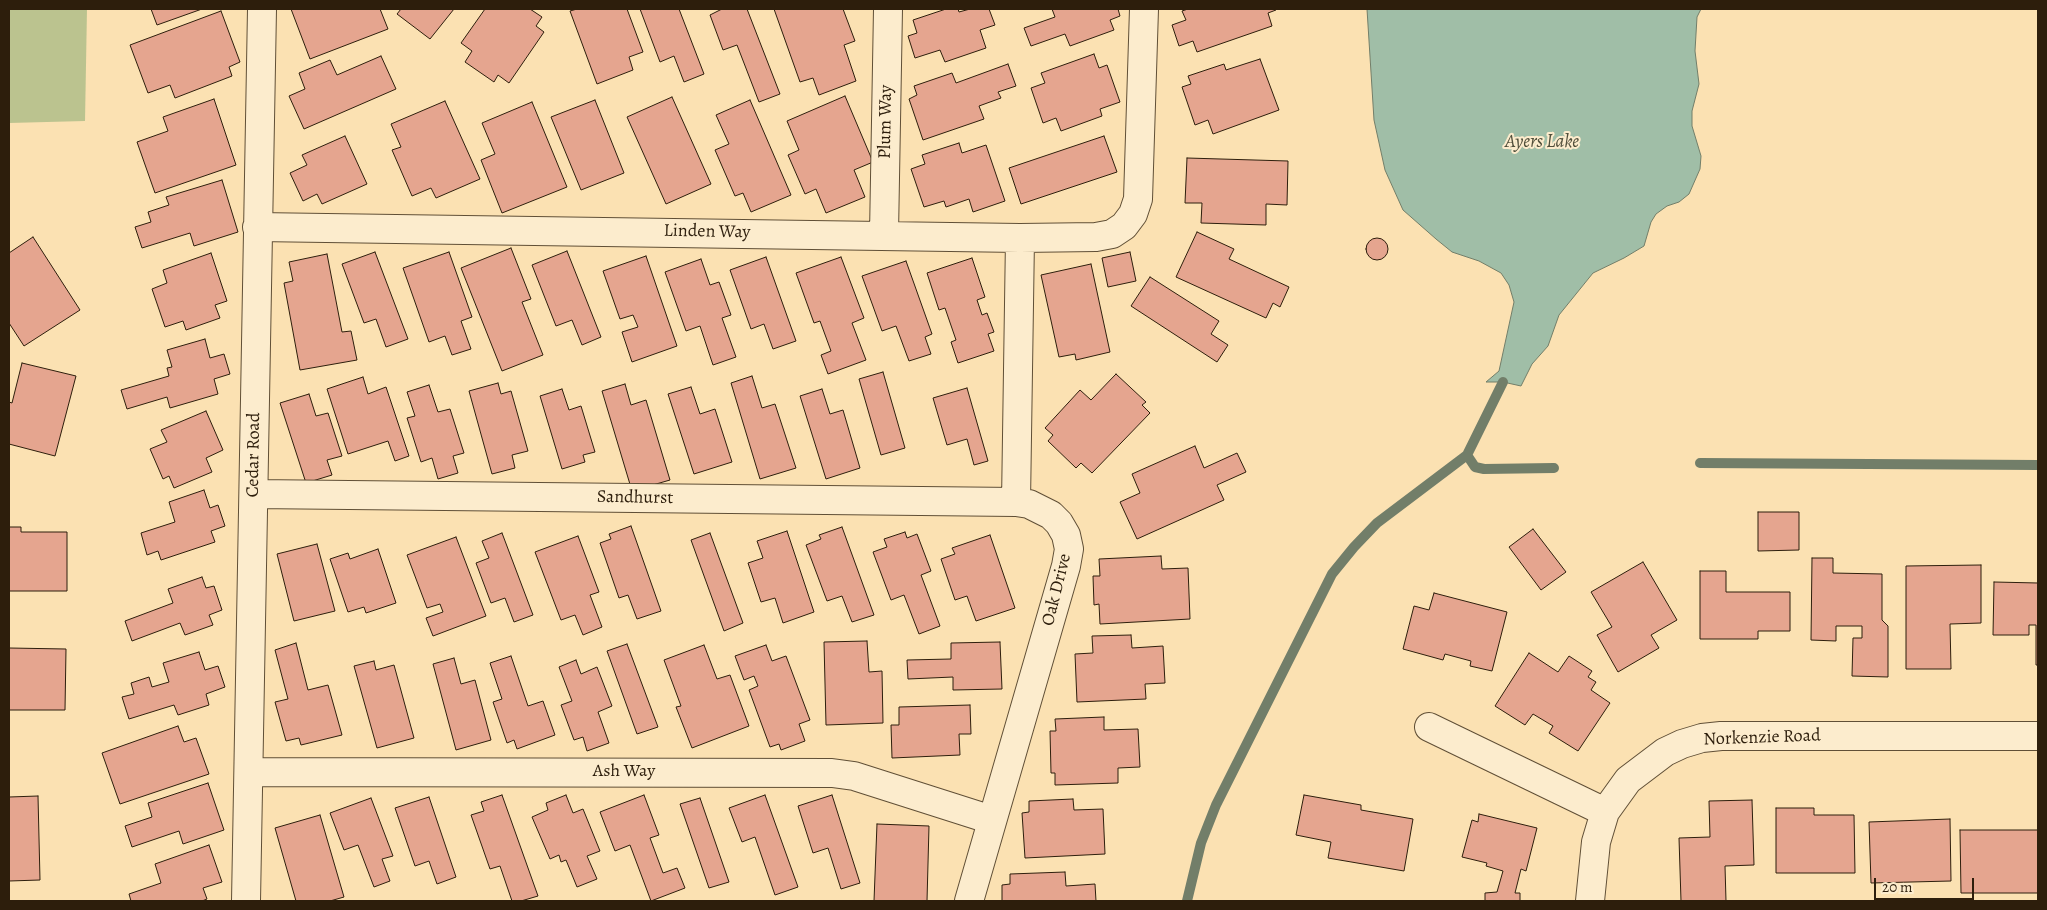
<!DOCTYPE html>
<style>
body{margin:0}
#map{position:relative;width:2047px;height:910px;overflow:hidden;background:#fbe1b2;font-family:Alegreya,serif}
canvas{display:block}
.frame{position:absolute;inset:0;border:10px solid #2d1e0c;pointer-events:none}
.scale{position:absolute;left:1874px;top:878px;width:100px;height:22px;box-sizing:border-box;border:2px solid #2d1e0c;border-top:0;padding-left:6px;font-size:15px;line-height:18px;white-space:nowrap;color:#2d1e0c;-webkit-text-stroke:4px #fceccd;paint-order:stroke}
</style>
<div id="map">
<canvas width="2047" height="910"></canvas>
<div class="frame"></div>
<div class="scale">20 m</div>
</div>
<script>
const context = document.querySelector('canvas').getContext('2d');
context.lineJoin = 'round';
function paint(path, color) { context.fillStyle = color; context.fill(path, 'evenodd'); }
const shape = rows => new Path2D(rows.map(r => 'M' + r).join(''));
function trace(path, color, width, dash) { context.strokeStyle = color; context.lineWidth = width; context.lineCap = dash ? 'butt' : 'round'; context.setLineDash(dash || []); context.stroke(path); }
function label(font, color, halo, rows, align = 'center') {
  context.font = font + ' Alegreya,serif'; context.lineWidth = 4; context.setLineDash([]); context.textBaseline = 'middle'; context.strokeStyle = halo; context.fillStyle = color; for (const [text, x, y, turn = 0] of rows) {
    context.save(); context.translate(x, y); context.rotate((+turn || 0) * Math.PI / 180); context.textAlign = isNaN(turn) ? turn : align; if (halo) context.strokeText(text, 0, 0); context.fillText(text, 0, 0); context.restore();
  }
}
paint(shape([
 [9,9,87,9,85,121,9,123]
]), '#bbc38f');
const water = shape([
 [1367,9,1701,9,1697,17,1695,51,1699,84,1692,111,1692,126,1701,156,1700,169,1689,194,1679,202,1667,206,1656,214,1651,222,1644,246,1624,258,1593,273,1559,315,1548,346,1532,364,1521,386,1503,382,1486,382,1499,371,1514,302,1509,285,1501,273,1479,261,1452,252,1436,239,1403,210,1385,170,1374,120,1367,9]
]);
paint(water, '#a0bea7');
trace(water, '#727e69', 1);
trace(shape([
 [1503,382,1467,455,1475,467,1484,469,1554,468],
 [1700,463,2038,465],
 [1187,901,1201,843,1216,805,1332,574,1354,547,1377,523,1467,455]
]), '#727e69', 10);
const building = shape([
 [151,9,202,9,157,25,151,9],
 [291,9,380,9,388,29,310,59,291,9],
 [401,9,454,9,430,39,397,14,401,9],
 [485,9,530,9,542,17,536,26,544,32,509,83,498,75,494,82,465,62,472,51,461,43,485,9],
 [577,9,627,9,643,52,629,57,633,70,597,84,570,11,577,9],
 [640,9,679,9,704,74,684,82,674,56,660,62,640,9],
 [722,9,747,9,780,94,759,102,737,45,723,50,710,15,722,9],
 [774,9,843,9,855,41,844,45,856,81,819,95,813,78,800,82,774,9],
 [946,9,958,9,959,12,970,9,989,9,995,25,980,30,986,48,945,62,940,50,915,58,908,36,917,33,913,20,946,9],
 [1052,9,1118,9,1120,16,1110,20,1114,30,1070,46,1065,34,1031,46,1024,28,1055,17,1052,9],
 [1188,9,1276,9,1276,10,1268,13,1272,26,1197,52,1193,41,1179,46,1172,25,1186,20,1182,11,1188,9],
 [221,11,240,62,229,67,232,76,175,98,170,85,148,93,130,45,221,11],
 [1094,54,1099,68,1107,65,1120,102,1100,109,1102,116,1061,131,1056,118,1043,123,1031,88,1045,83,1041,73,1094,54],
 [381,56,396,89,304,129,289,96,305,89,299,73,330,60,337,75,381,56],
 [1260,59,1279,110,1213,134,1208,120,1195,125,1182,87,1191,84,1188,76,1224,64,1226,70,1260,59],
 [1008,64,1016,86,998,92,1001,98,979,106,984,119,923,140,909,99,917,95,914,86,952,73,956,83,1008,64],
 [845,96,873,162,854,170,865,197,826,213,816,189,805,194,788,155,799,150,787,121,845,96],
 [672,97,711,184,666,204,627,117,672,97],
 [214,99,236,165,155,193,137,142,168,131,163,117,214,99],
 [595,100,624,173,581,190,551,117,595,100],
 [750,100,791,195,751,212,743,193,735,196,715,150,729,144,716,115,750,100],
 [445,101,480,179,436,198,431,188,412,196,392,150,401,147,391,124,445,101],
 [532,102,567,187,502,213,481,160,495,154,482,123,532,102],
 [345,136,367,184,322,204,317,194,303,201,290,173,307,165,302,155,345,136],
 [1104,136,1117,172,1021,204,1009,168,1104,136],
 [959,143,962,153,986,145,1005,201,973,212,969,199,946,207,944,201,924,207,911,169,925,164,922,155,959,143],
 [1187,158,1288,161,1287,205,1266,204,1266,225,1201,223,1202,203,1185,203,1187,158],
 [222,180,238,232,194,246,190,233,142,248,135,227,151,222,148,212,169,205,166,197,222,180],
 [1197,232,1234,249,1229,259,1289,287,1280,307,1273,303,1266,318,1176,277,1197,232],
 [33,237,80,310,24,346,9,323,9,253,33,237],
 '1366 249a11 11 0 1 1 22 0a11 11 0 1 1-22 0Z',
 [511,248,531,299,522,302,543,355,502,371,461,268,511,248],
 [567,251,601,337,582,345,572,320,556,326,532,265,567,251],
 [375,252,408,339,386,347,376,319,364,323,342,264,375,252],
 [449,252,472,317,461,321,471,349,452,355,445,336,429,342,403,268,449,252],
 [1130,252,1136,281,1108,287,1102,258,1130,252],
 [211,253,227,301,215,305,220,318,186,330,183,321,165,327,152,289,167,283,163,270,211,253],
 [327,254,342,332,351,331,357,360,300,370,284,283,293,281,289,262,327,254],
 [646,256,677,346,632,362,622,332,638,327,633,315,620,319,603,271,646,256],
 [766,257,796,341,773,349,764,324,751,329,730,270,766,257],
 [841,257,864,318,852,323,866,360,828,374,821,355,831,351,820,321,814,323,796,273,841,257],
 [972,258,985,297,977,300,982,315,987,313,994,332,988,334,994,351,958,363,951,342,956,340,945,308,939,310,927,273,972,258],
 [701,259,710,285,719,282,731,315,722,318,736,357,713,365,700,326,686,331,665,272,701,259],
 [906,261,932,334,925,337,931,354,909,361,896,326,882,331,862,276,906,261],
 [1091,264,1110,352,1076,360,1075,354,1059,357,1041,275,1091,264],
 [1150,277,1219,321,1211,334,1228,345,1217,362,1131,306,1150,277],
 [205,339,210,358,224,354,230,374,214,379,218,394,170,408,167,397,127,409,121,390,169,376,167,368,172,367,167,350,205,339],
 [22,363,76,376,55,456,9,444,9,402,12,403,22,363],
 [883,372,905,448,881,455,859,379,883,372],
 [1116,374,1146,402,1142,405,1150,413,1092,473,1081,463,1076,468,1048,441,1053,435,1045,428,1080,390,1091,400,1116,374],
 [752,376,762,408,775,404,796,468,760,479,731,383,752,376],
 [363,377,368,394,386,387,409,456,395,461,388,441,348,454,327,389,363,377],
 [498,383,501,394,511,391,528,451,512,455,515,468,492,474,469,391,498,383],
 [625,384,631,405,646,400,670,480,632,491,602,391,625,384],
 [429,385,438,412,450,409,464,453,453,456,458,473,438,479,432,458,421,462,407,418,415,416,407,392,429,385],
 [691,387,700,414,715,409,732,462,694,474,668,394,691,387],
 [967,388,988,461,974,465,967,439,947,445,933,398,967,388],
 [562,389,569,410,581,406,595,452,583,455,585,462,562,469,540,396,562,389],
 [822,389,830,414,843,410,860,468,826,479,800,396,822,389],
 [309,394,316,416,328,413,342,456,327,460,332,475,306,483,280,403,309,394],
 [206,411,223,450,206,458,212,472,174,488,169,476,163,479,150,449,167,442,161,430,206,411],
 [1195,446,1204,468,1237,453,1246,472,1217,485,1224,500,1137,539,1120,502,1140,493,1132,474,1195,446],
 [204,490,210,508,218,505,225,526,211,531,215,542,161,560,158,551,147,555,141,533,175,522,169,502,204,490],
 [1758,512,1799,512,1799,550,1758,551,1758,512],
 [631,526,661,611,637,619,628,595,619,598,600,543,611,539,609,534,631,526],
 [9,527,21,527,21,532,67,532,67,591,9,591,9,527],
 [842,527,874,615,852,622,842,596,827,601,806,545,821,539,819,535,842,527],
 [1533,529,1566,572,1541,590,1509,547,1533,529],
 [787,531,814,612,783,623,775,598,761,602,748,563,763,558,757,541,787,531],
 [905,532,907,538,917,534,931,571,921,575,940,626,919,634,904,595,891,600,873,552,887,547,884,539,905,532],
 [502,533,533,615,514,622,505,598,491,603,476,563,489,558,482,541,502,533],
 [710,533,743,623,724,631,691,540,710,533],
 [990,535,1015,608,976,621,967,596,955,600,941,559,955,554,952,548,990,535],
 [578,536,599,592,590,595,602,627,583,635,575,615,561,620,535,552,578,536],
 [456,537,486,616,433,636,426,618,443,612,440,604,427,608,407,555,456,537],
 [317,544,335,611,294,621,277,554,317,544],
 [378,549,396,603,366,613,364,607,348,612,330,559,348,553,350,559,378,549],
 [1161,556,1162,569,1188,568,1190,619,1100,624,1099,604,1094,605,1093,576,1100,576,1099,559,1161,556],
 [1812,558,1833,558,1833,573,1882,574,1882,620,1888,626,1888,677,1852,676,1853,638,1862,638,1862,626,1836,626,1836,641,1811,640,1812,558],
 [1643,562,1677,620,1651,635,1659,648,1618,672,1597,635,1612,627,1591,592,1643,562],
 [1981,565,1981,623,1950,624,1951,669,1906,669,1906,566,1981,565],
 [1700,571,1726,571,1726,592,1790,592,1790,631,1758,631,1758,639,1700,639,1700,571],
 [202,577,206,588,214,586,222,610,209,615,213,625,185,635,180,623,132,641,125,621,173,603,168,589,202,577],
 [1994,582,2038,583,2038,665,2036,665,2036,625,2029,625,2029,635,1993,635,1994,582],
 [1434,593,1507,612,1492,671,1470,666,1471,661,1445,654,1443,660,1403,649,1414,606,1429,610,1434,593],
 [1131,635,1132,648,1163,646,1165,683,1145,684,1146,699,1077,702,1075,654,1093,653,1092,636,1131,635],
 [867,641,869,672,882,671,883,723,826,725,824,642,867,641],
 [1000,642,1002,689,953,690,953,677,908,679,907,660,951,659,951,643,1000,642],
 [296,643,308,690,328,685,342,735,301,745,299,738,286,741,275,702,288,699,275,650,296,643],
 [627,644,658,727,637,734,607,651,627,644],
 [704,645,717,679,730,675,749,726,692,748,676,707,681,706,664,660,704,645],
 [766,645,772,661,786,656,810,720,799,724,805,741,781,750,779,744,770,747,749,690,758,686,754,676,744,680,735,656,766,645],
 [9,648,66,649,65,710,9,710,9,648],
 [199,652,205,670,218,666,225,687,206,694,209,705,178,715,174,705,129,719,122,697,134,694,131,683,149,677,152,687,169,682,163,663,199,652],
 [1529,653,1558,672,1569,656,1592,671,1588,677,1596,682,1591,690,1610,703,1578,751,1549,733,1553,726,1533,714,1525,725,1495,706,1529,653],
 [511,656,528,706,543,701,555,735,517,749,514,740,507,743,493,702,502,699,490,663,511,656],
 [454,658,461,684,475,680,491,740,456,750,433,664,454,658],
 [576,660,581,674,597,667,612,706,598,712,609,743,587,751,583,737,574,740,561,705,572,701,559,667,576,660],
 [374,661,376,670,394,665,414,738,377,748,354,666,374,661],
 [970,705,971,734,959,734,960,755,892,758,891,725,899,725,899,707,970,705],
 [1104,717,1104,730,1138,729,1140,767,1118,768,1118,783,1055,785,1055,773,1051,773,1050,731,1056,731,1055,719,1104,717],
 [178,726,184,742,196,738,209,774,120,804,102,753,178,726],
 [208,783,224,830,183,844,179,831,132,847,125,826,152,817,148,803,208,783],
 [502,795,538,896,521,901,512,901,500,866,490,869,471,815,484,811,481,802,502,795],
 [566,795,573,813,583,809,600,851,587,856,597,879,577,887,566,860,561,862,559,855,550,859,532,817,548,810,546,803,566,795],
 [644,795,659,835,650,838,663,873,677,868,685,888,651,901,630,845,615,851,600,812,644,795],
 [765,795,798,887,775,895,755,837,742,842,729,808,765,795],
 [832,795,860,883,841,889,828,848,813,853,798,806,832,795],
 [1304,795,1361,805,1361,810,1413,819,1404,871,1328,858,1331,842,1296,835,1304,795],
 [38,796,40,880,9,881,9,797,38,796],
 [429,797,456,877,437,884,429,861,415,866,395,808,429,797],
 [371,798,393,856,382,859,390,881,374,887,358,845,344,850,330,813,371,798],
 [700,798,729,882,709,888,680,804,700,798],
 [1073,799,1074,810,1103,809,1105,854,1025,858,1022,813,1029,812,1029,801,1073,799],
 [1752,800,1754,865,1725,866,1726,901,1681,901,1679,838,1710,837,1709,801,1752,800],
 [1776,808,1814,808,1814,815,1854,815,1855,873,1776,873,1776,808],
 [1479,814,1537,828,1526,871,1521,869,1515,893,1520,893,1520,901,1485,901,1485,893,1497,892,1503,871,1486,866,1487,863,1462,857,1472,820,1478,822,1479,814],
 [320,815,344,897,330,901,296,901,275,828,320,815],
 [1950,819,1951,881,1871,883,1869,822,1950,819],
 [877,824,929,826,927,901,874,901,877,824],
 [1960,830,2038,830,2038,893,1961,893,1960,830],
 [209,845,222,882,203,888,207,899,202,901,131,901,129,894,161,883,155,864,209,845],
 [1065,872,1066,886,1095,884,1096,901,1002,901,1002,885,1010,884,1010,874,1065,872]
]);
paint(building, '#e5a58f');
trace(building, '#2d1e0c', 1);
const minor = shape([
 [257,227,1020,238,1096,237,1112,234,1124,226,1133,214,1138,199,1144,9],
 [884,234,888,9],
 [254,494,1016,502],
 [1429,727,1605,812],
 [249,772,832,773,854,776,992,820],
 [246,901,262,9],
 [969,901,1066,566,1069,549,1066,535,1059,523,1051,515,1029,504,1016,502,1020,238],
 [1590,901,1596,842,1605,812,1628,780,1665,752,1682,744,1702,738,1721,736,2038,736]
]);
trace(minor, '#604f36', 30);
trace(minor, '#fceccd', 28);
label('18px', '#2d1e0c', '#fceccd', [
 ["Plum Way",886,122,-89],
 ["Linden Way",707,232,1],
 ["Cedar Road",254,455,-89],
 ["Sandhurst",635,498,1],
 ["Oak Drive",1057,590,-76],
 ["Norkenzie Road",1762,738,-2],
 ["Ash Way",624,772]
]);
label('italic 19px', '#504e3a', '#fceccd', [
 ["Ayers Lake",1542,142]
]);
</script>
